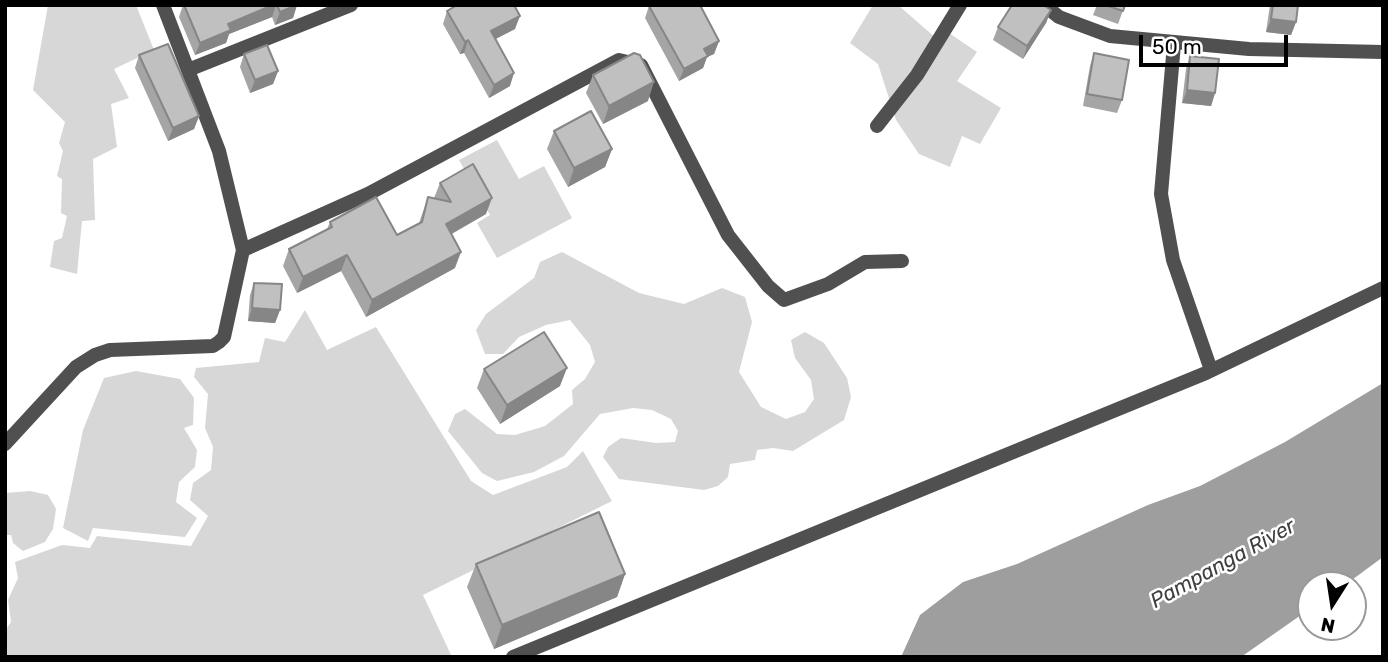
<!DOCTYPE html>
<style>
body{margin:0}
#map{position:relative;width:1388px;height:662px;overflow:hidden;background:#fff;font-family:Rubik,sans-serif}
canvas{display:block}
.frame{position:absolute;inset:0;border:7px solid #000;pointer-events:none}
.north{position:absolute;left:1297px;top:571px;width:70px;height:70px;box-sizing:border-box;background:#fff;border:2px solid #999;border-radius:50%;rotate:192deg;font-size:19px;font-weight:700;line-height:28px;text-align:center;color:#000}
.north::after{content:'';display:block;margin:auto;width:24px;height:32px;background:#000;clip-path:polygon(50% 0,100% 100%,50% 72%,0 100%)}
.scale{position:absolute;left:1139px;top:35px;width:149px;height:32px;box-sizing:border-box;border:4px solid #000;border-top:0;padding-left:9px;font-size:21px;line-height:24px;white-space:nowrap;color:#000;-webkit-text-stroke:5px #fff;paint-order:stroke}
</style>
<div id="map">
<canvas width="1388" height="662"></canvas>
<div class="frame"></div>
<div class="north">N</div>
<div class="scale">50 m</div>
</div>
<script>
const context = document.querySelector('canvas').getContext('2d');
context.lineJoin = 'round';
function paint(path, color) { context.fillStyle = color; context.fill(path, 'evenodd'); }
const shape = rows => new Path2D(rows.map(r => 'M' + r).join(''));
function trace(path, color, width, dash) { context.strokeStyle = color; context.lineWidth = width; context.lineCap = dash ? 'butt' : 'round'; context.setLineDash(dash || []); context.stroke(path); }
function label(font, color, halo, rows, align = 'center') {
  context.font = font + ' Rubik,sans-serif'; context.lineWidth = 5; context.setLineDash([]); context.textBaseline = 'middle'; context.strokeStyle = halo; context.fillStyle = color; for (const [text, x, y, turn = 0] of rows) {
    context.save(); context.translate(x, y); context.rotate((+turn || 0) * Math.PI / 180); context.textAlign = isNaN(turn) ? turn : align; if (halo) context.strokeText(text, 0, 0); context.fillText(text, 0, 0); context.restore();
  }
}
paint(shape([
 [48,5,136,5,154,50,114,69,129,98,111,104,117,147,93,159,95,220,82,221,77,274,50,267,54,241,62,238,67,216,61,213,62,179,57,176,63,151,59,143,65,122,33,90],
 [873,5,898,5,937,39,946,31,977,52,957,81,1001,108,980,144,962,136,950,167,919,154,896,120,878,64,850,43],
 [497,140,519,179,544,166,572,218,497,258,477,223,490,215,459,160],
 [562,252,639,293,684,304,722,288,745,297,752,322,739,372,761,407,786,419,805,412,814,399,811,380,795,358,791,340,805,332,824,343,847,378,851,397,844,420,793,451,773,448,757,450,755,460,730,464,728,477,718,486,704,490,619,479,603,457,608,447,621,438,656,443,675,442,678,431,671,419,652,410,633,408,600,414,564,456,534,472,497,481,482,473,448,431,455,414,465,409,497,434,515,435,545,426,573,404,572,390,585,379,595,362,590,345,570,320,546,325,519,337,503,354,485,354,476,330,486,314,534,278,540,262],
 [305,310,327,350,376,327,471,481,493,495,567,467,583,451,612,501,423,595,452,657,5,657,5,631,11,622,8,600,18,578,15,562,62,545,90,548,97,536,191,546,208,516,190,500,193,483,211,470,213,447,205,428,208,394,194,377,196,368,259,362,265,338,285,342],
 [136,371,180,379,194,398,193,425,184,428,197,450,195,467,179,482,176,502,197,518,185,537,93,528,88,541,63,528,83,430,104,378],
 [30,491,48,495,56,509,53,529,45,542,23,551,13,543,11,535,5,535,5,493]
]), '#d7d7d7');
paint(shape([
 [1383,383,1383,557,1345,585,1311,585,1311,608,1241,657,901,657,920,615,963,582,1017,564,1148,505,1200,486,1285,442]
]), '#9e9e9e');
trace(shape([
 [163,5,219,151,243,250],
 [1044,5,1059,17,1110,36,1249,49,1383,52],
 [1174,44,1161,194,1173,260,1211,370],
 [188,70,351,5],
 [877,126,917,75,960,5],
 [5,444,76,367,95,355,110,350,213,346,219,342,224,337,243,250,368,194,619,60,641,65,728,235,768,286,784,300,828,284,865,262,902,261],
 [513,657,1206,373,1383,288]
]), '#505050', 14);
paint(shape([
 [183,5,297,5,293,18,275,25,272,17,229,34,226,43,195,55,179,17],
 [1097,5,1125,5,1118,24,1093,15],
 [1270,5,1298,5,1296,22,1291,35,1266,32],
 [649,6,719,41,714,54,707,57,703,68,679,81,645,18],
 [1051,10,1046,23,1023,59,993,40,998,27],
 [447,11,515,29,495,39,510,86,489,98,464,53,460,54,443,24],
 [1094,53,1122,100,1117,113,1083,106,1090,66],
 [244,54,278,71,273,84,250,93,240,67],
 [139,55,199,116,194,129,168,141,135,68],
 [1190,56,1215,93,1211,106,1182,103,1186,69],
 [593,75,648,101,603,124,586,93],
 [554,131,612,149,605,167,568,187,547,149],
 [440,183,486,214,452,234,455,268,366,317,341,271,297,293,283,266,289,249,327,229,330,222,397,235,419,223,428,197,434,198],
 [254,283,280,310,275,323,248,321,250,295],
 [484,369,560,386,500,424,477,388],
 [476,564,625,574,617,597,494,649,467,587]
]), '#a5a5a5');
paint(shape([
 [273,5,276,5,272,17,229,34,226,43,195,55,200,43,228,24],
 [297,5,293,18,275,25,280,12],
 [1051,10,1046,23,1023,59,1027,46],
 [520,16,515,29,486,44,491,31],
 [1271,19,1296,22,1291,35,1266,32],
 [468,40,464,53,460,54,465,42],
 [719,41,714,54,707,57,703,68,679,81,684,69,704,49],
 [278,71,273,84,250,93,255,80],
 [514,73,510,86,489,98,494,85],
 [654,82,648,101,603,124,609,106],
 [1187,90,1215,93,1211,106,1182,103],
 [199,116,194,129,168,141,173,128],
 [612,149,605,167,568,187,574,168],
 [492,198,486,214,440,240,446,224],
 [461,252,455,268,366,317,372,300],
 [347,255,341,271,297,293,303,277],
 [252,308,280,310,275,323,248,321],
 [567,368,560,386,500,424,507,405],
 [625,574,617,597,494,649,502,625]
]), '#868686');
const building = shape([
 [184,5,273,5,228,24,231,30,200,43,184,5],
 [277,5,297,5,280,12,277,5],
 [457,5,514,5,520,16,491,31,514,73,494,85,468,40,465,42,447,11,457,5],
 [700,5,719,41,704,49,708,56,684,69,649,6,700,5],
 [1012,5,1043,5,1051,10,1027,46,998,27,1012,5],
 [1105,5,1125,5,1123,11,1105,5],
 [1273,5,1298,5,1296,22,1271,19,1273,5],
 [168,44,199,116,173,128,139,55,168,44],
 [267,45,278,71,255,80,244,54,267,45],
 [634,53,640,55,654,82,609,106,593,75,634,53],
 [1094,53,1129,60,1122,100,1087,94,1094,53],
 [1190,56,1219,59,1215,93,1187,90,1190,56],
 [591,111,612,149,574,168,554,131,591,111],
 [473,164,492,198,446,224,461,252,372,300,347,255,303,277,289,249,332,227,330,222,376,197,397,235,422,222,428,197,451,202,440,183,473,164],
 [254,283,282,284,280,310,252,308,254,283],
 [544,332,567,368,507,405,484,369,544,332],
 [599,512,625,574,502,625,476,564,599,512]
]);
paint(building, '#c0c0c0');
trace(building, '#868686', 2);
label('italic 21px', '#3f3f3f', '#fff', [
 ["Pampanga River",1223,564,-29]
]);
</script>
